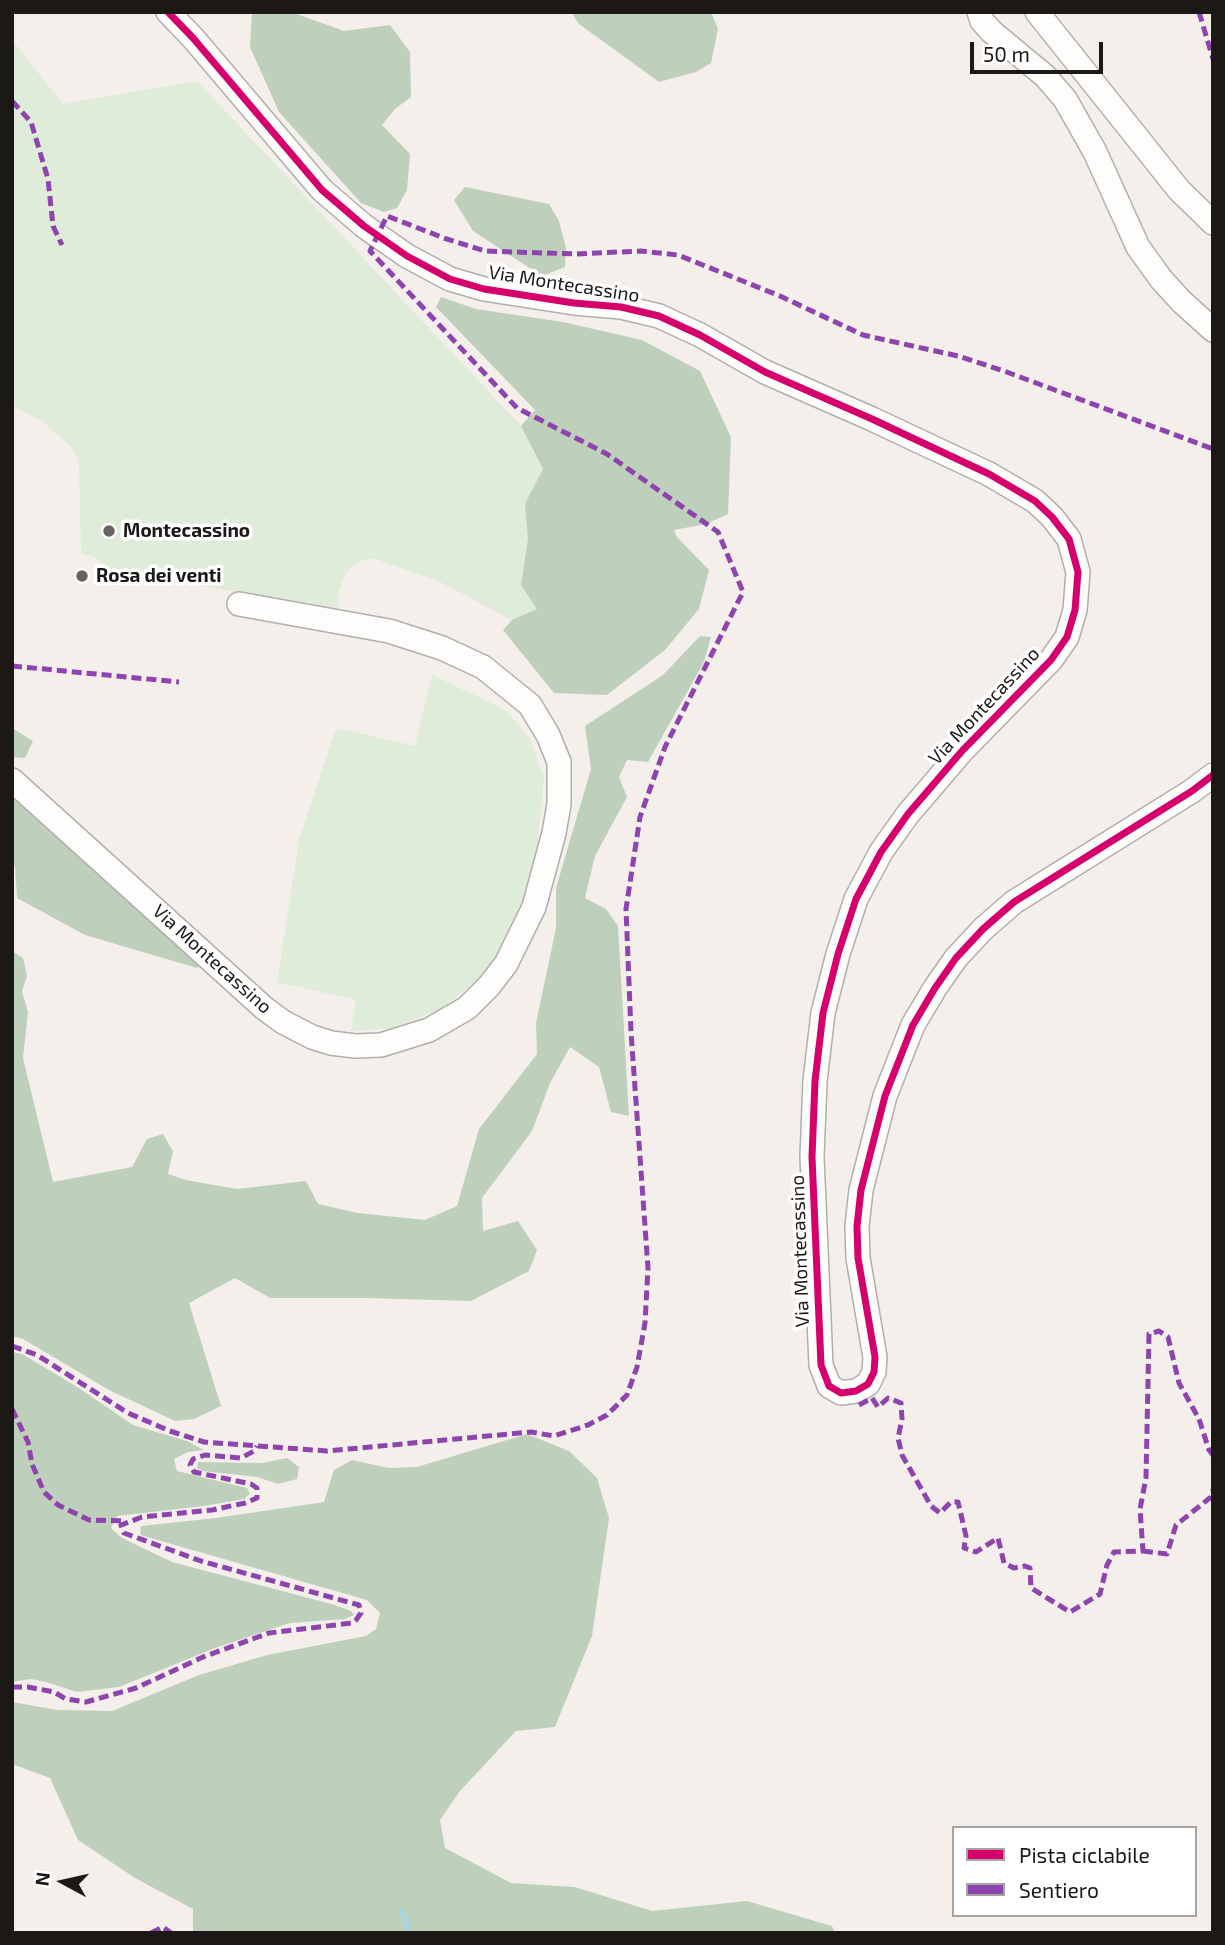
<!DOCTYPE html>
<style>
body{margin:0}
#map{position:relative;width:1225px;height:1945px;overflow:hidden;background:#f4efeb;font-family:"Exo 2",sans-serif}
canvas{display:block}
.frame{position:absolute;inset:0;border:14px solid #1b1815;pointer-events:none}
.legend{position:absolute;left:952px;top:1826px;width:245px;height:91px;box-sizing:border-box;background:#fff;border:2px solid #a4a3a1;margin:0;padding:9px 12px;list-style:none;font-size:21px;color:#1b1815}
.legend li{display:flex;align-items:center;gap:14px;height:35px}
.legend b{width:35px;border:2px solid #a4a3a1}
.north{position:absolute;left:28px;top:1847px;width:70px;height:70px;-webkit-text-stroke:5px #fff;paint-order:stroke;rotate:278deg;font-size:19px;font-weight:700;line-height:28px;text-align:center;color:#1b1815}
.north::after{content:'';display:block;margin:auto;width:24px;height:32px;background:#1b1815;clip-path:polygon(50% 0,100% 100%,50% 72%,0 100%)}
.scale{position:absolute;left:970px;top:42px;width:133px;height:32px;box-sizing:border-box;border:4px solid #1b1815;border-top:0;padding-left:9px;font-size:21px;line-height:24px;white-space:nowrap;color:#1b1815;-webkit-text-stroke:5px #fff;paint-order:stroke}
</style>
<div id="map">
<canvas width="1225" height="1945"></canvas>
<div class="frame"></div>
<ul class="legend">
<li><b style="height:9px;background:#d6006c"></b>Pista ciclabile</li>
<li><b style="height:9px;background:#8e44ad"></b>Sentiero</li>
</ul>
<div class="north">N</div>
<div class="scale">50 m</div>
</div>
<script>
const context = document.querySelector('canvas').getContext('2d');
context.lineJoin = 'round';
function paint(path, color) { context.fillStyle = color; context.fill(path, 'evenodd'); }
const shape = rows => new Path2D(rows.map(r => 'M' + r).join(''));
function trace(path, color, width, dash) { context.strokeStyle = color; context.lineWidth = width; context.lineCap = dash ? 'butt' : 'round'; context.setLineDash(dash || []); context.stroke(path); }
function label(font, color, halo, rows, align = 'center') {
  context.font = font + ' "Exo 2",sans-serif'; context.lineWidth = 7; context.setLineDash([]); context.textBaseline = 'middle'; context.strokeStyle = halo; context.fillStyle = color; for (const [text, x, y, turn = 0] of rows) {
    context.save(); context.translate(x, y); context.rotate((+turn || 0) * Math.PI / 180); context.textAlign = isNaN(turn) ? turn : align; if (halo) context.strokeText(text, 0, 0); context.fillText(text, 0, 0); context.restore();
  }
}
paint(shape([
 [12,40,63,104,197,81,521,426,543,469,542,636,440,582,373,558,360,561,346,572,339,591,338,608,127,574,103,567,96,557,81,553,79,465,77,456,68,444,43,422,12,405],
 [432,675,504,709,529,737,544,778,535,872,503,948,483,975,441,1009,393,1028,351,1031,356,1000,277,982,299,840,336,728,415,746]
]), '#dfecda');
paint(shape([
 [252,12,291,12,344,31,390,25,410,52,411,97,395,109,382,125,410,154,407,190,397,208,384,212,361,203,279,112,250,47],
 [571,12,711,12,718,29,711,63,696,72,659,82,579,24],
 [465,187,549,204,559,221,566,248,565,267,542,276,473,231,454,200],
 [441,297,476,309,563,322,642,340,700,371,731,437,728,514,706,524,674,530,677,537,709,570,699,609,665,650,607,695,554,693,503,630,512,620,537,609,521,585,528,539,525,504,543,469,521,426,535,410,436,307],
 [700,636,711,637,704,662,648,762,627,760,619,777,627,797,595,856,585,898,606,909,618,926,629,1116,611,1112,599,1067,570,1047,550,1083,532,1131,482,1198,483,1231,518,1221,537,1250,529,1271,471,1301,364,1298,270,1298,235,1278,189,1303,221,1406,194,1419,175,1421,109,1390,23,1339,12,1336,12,951,23,958,27,976,22,991,28,1012,23,1058,53,1182,132,1167,147,1139,163,1134,173,1151,168,1174,186,1180,237,1189,306,1181,318,1204,358,1213,425,1220,457,1206,479,1129,537,1054,536,1023,556,928,556,888,591,769,585,726,663,675],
 [12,728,33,741,25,758,12,757],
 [12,798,26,806,202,962,197,968,85,935,17,898,15,866,12,865],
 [12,1352,22,1354,79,1388,133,1425,187,1441,204,1450,188,1452,174,1459,177,1471,247,1488,250,1494,244,1499,204,1506,117,1516,111,1528,122,1538,172,1562,335,1605,351,1611,354,1615,345,1619,290,1623,215,1648,119,1687,77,1692,46,1682,31,1679,12,1682],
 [527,1434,569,1451,597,1478,609,1518,592,1636,555,1727,516,1731,460,1791,440,1820,445,1848,511,1883,575,1887,652,1911,747,1901,832,1926,835,1933,193,1933,193,1909,135,1878,78,1840,50,1778,12,1764,12,1702,57,1710,112,1711,199,1675,267,1655,366,1636,376,1629,380,1613,367,1600,140,1535,141,1526,216,1518,324,1502,334,1470,352,1460,389,1468,417,1467],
 [287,1458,299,1467,297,1479,278,1484,257,1477,203,1471,197,1468,198,1462,262,1463]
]), '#bed0bb');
trace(shape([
 [401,1910,410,1933]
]), '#abd4de', 5);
const tertiary = shape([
 [168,12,193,38,322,190,364,226,407,256,450,279,484,289,574,303,621,307,659,316,700,335,765,372,872,419,989,474,1035,501,1052,517,1069,539,1078,572,1075,610,1067,637,1051,660,962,751,908,814,881,852,856,899,838,954,823,1013,815,1081,812,1157,821,1365,829,1386,841,1393,856,1391,868,1384,874,1372,875,1357,858,1258,857,1226,861,1190,885,1096,913,1025,935,988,956,958,983,929,1014,902,1192,791,1213,775],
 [979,12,982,21,992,32,1045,76,1065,99,1095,152,1138,247,1161,279,1181,301,1213,330],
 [1037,12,1179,190,1213,223],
 [12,780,264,1008,283,1022,312,1037,331,1043,355,1046,381,1045,429,1030,467,1008,489,986,506,964,534,907,554,833,559,804,559,762,548,735,530,705,483,667,442,648,389,631,239,604]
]);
trace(tertiary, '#b2aeab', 26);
trace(tertiary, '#fdfdfc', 23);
trace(shape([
 [1199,12,1213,59],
 [12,101,31,122,48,179,53,226,62,245],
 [12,666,179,682],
 [12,1346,37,1355,128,1413,170,1431,204,1442,327,1451,531,1432,554,1436,588,1425,607,1415,627,1395,637,1367,645,1323,648,1268,631,1032,626,909,640,817,665,747,743,592,718,532,607,454,517,408,370,251,387,216,444,238,485,251,576,254,641,251,678,255,780,296,863,335,958,356,1004,371,1213,449],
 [859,1405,872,1398,878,1407,888,1398,901,1403,902,1419,898,1438,902,1455,931,1506,940,1513,951,1502,958,1502,966,1536,964,1548,976,1552,998,1538,1004,1563,1014,1568,1025,1566,1030,1568,1031,1588,1070,1612,1100,1594,1107,1565,1114,1552,1143,1551,1140,1509,1146,1478,1149,1334,1159,1331,1168,1337,1179,1383,1199,1419,1209,1450,1213,1455],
 [12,1409,28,1442,32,1464,44,1492,58,1505,89,1520,126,1521],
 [1143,1551,1167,1554,1176,1525,1211,1497,1213,1490],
 [12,1687,28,1687,54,1692,66,1699,86,1702,136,1688,203,1657,269,1633,352,1623,356,1620,361,1613,359,1605,201,1561,124,1533,121,1525,142,1517,212,1510,245,1503,257,1498,257,1488,251,1484,194,1472,190,1465,193,1459,205,1455,241,1458,254,1451,257,1446],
 [151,1933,163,1927,171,1933]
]), '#8e44ad', 5, [10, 5]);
trace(shape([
 [168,12,193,38,322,190,364,226,407,256,450,279,484,289,574,303,621,307,659,316,700,335,765,372,872,419,989,474,1035,501,1052,517,1069,539,1078,572,1075,610,1067,637,1051,660,962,751,908,814,881,852,856,899,838,954,823,1013,815,1081,812,1157,821,1365,829,1386,841,1393,856,1391,868,1384,874,1372,875,1357,858,1258,857,1226,861,1190,885,1096,913,1025,935,988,956,958,983,929,1014,902,1192,791,1213,775]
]), '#d6006c', 7);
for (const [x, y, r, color] of [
 [109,531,7,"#676360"],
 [82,576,7,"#676360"]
]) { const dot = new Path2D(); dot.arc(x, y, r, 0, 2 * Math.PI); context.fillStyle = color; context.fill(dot); trace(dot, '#fff', 2.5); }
label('19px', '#1b1815', '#fff', [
 ["Via Montecassino",564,284,9],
 ["Via Montecassino",984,706,-47],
 ["Via Montecassino",212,959,42],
 ["Via Montecassino",800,1251,-92]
]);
label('bold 19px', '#1b1815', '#fff', [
 ["Montecassino",123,531],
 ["Rosa dei venti",96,576]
], 'left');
</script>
